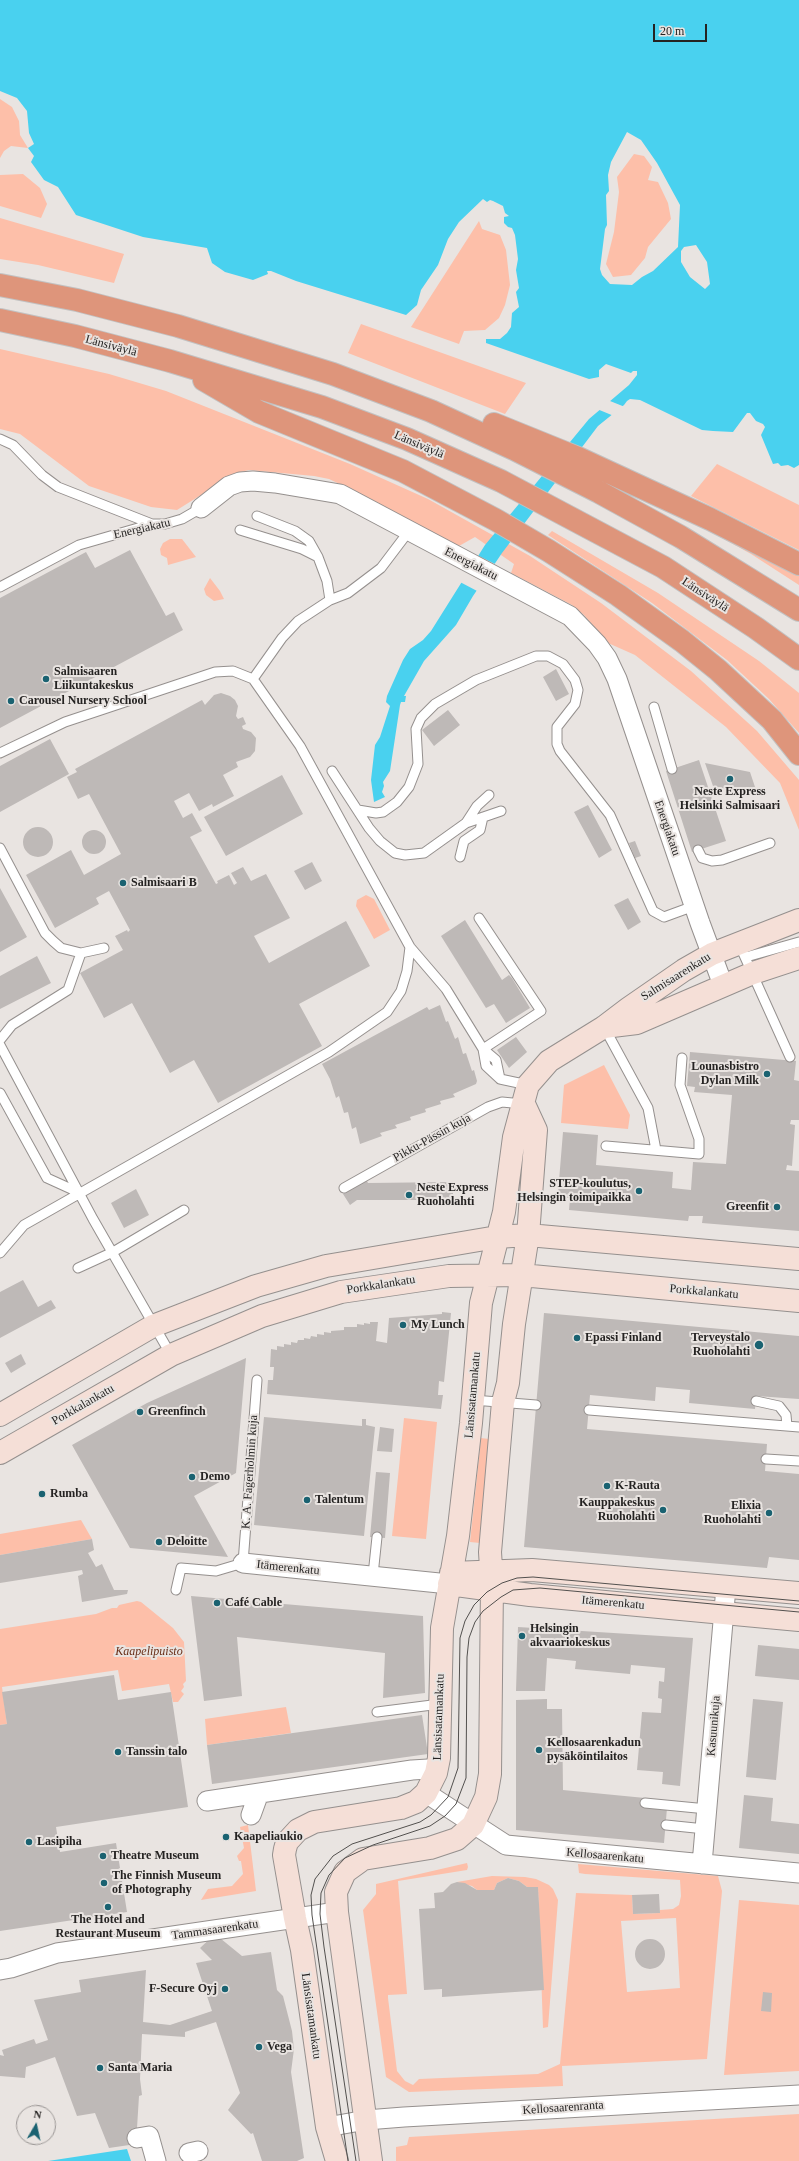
<!DOCTYPE html>
<meta charset="utf-8">
<style>
body{margin:0}
#map{position:relative;width:799px;height:2161px;overflow:hidden;background:#e9e4e1;font-family:Georgia,serif}
canvas{display:block}
.north{position:absolute;left:16px;top:2105px;width:40px;height:40px;box-sizing:border-box;background:#e9e4e1;border:1px solid #9b9795;border-radius:50%;rotate:9deg;font-size:11px;font-weight:700;line-height:16px;text-align:center;color:#252322}
.north::after{content:'';display:block;margin:auto;width:14px;height:18px;background:#1a6271;clip-path:polygon(50% 0,100% 100%,50% 72%,0 100%)}
.scale{position:absolute;left:653px;top:24px;width:54px;height:18px;box-sizing:border-box;border:2px solid #252322;border-top:0;padding-left:5px;font-size:12px;line-height:14px;white-space:nowrap;color:#252322;-webkit-text-stroke:3px #e9e4e1;paint-order:stroke}
</style>
<div id="map">
<canvas width="799" height="2161"></canvas>
<div class="north">N</div>
<div class="scale">20 m</div>
</div>
<script>
const context = document.querySelector('canvas').getContext('2d');
context.lineJoin = 'round';
function paint(path, color) { context.fillStyle = color; context.fill(path, 'evenodd'); }
const shape = rows => new Path2D(rows.map(r => 'M' + r).join(''));
function trace(path, color, width, dash) { context.strokeStyle = color; context.lineWidth = width; context.lineCap = dash ? 'butt' : 'round'; context.setLineDash(dash || []); context.stroke(path); }
function label(font, color, halo, rows, align = 'center') {
  context.font = font + ' Georgia,serif'; context.lineWidth = 4; context.setLineDash([]); context.textBaseline = 'middle'; context.strokeStyle = halo; context.fillStyle = color; for (const [text, x, y, turn = 0] of rows) {
    context.save(); context.translate(x, y); context.rotate((+turn || 0) * Math.PI / 180); context.textAlign = isNaN(turn) ? turn : align; if (halo) context.strokeText(text, 0, 0); context.fillText(text, 0, 0); context.restore();
  }
}
paint(shape([
 [0,99,12,107,19,121,20,135,28,148,11,146,4,151,0,158],
 [634,154,644,156,652,167,648,180,658,182,668,203,671,219,648,247,645,258,631,275,613,277,606,264,614,232,619,192,617,177],
 [23,174,40,188,47,204,41,218,0,206,0,175],
 [0,218,124,254,114,283,38,265,0,259],
 [479,221,482,229,500,235,506,250,510,285,505,305,499,318,485,330,464,331,459,344,411,327],
 [361,324,526,383,505,414,348,353],
 [0,349,109,374,166,391,350,464,428,499,530,556,601,603,691,671,757,731,799,780,799,830,780,783,726,727,635,655,608,643,584,615,572,605,511,573,514,564,475,537,459,546,344,486,329,479,314,476,249,470,236,473,177,510,151,507,89,486,20,434,0,429],
 [717,464,799,505,799,550,691,496],
 [704,528,799,571,799,585,751,554],
 [552,531,658,593,759,661,799,693,799,733,769,699,727,660,652,603,548,535],
 [170,539,182,539,196,557,168,565,167,558,161,555,160,549,163,543],
 [210,578,220,591,224,599,214,601,206,595,204,589],
 [366,895,374,899,390,930,374,939,356,906,357,900],
 [604,1065,630,1115,628,1129,561,1123,564,1085],
 [404,1418,437,1422,426,1539,392,1536],
 [481,1438,489,1439,480,1543,470,1542],
 [81,1520,92,1539,0,1555,0,1534],
 [137,1601,141,1602,173,1628,184,1642,186,1681,183,1684,184,1687,181,1691,184,1694,178,1702,173,1702,169,1684,122,1691,118,1670,2,1687,7,1724,0,1725,0,1629,96,1614,112,1608,117,1608,119,1605],
 [286,1707,291,1733,207,1745,205,1719],
 [248,1825,256,1891,201,1900,208,1889,232,1886,243,1874,241,1861,239,1861,237,1856,244,1848,240,1827],
 [467,1863,468,1867,467,1870,398,1881,407,1994,388,1995,388,1998,397,2071,405,2081,413,2085,419,2079,538,2074,560,2064,576,1893,632,1895,633,1914,660,1913,660,1910,673,1909,679,1905,681,1896,680,1880,585,1874,579,1873,578,1864,718,1876,722,1891,707,2059,562,2066,563,2086,409,2092,386,2077,363,1910,376,1894,376,1884],
 [676,1918,680,1988,627,1992,621,1921],
 [492,1876,525,1877,536,1879,549,1885,553,1889,558,1900,548,2027,543,2028,538,1887,527,1887,519,1881,508,1878,497,1883,494,1890,477,1890,472,1886,457,1882],
 [739,1900,799,1905,799,2071,724,2075],
 [799,2114,799,2161,396,2161,396,2147,407,2145,409,2137]
]), '#fdbfa9');
paint(shape([
 [0,0,799,0,799,465,794,468,788,465,781,466,778,463,773,464,761,435,765,427,763,424,756,421,750,413,747,413,733,432,713,431,702,430,640,400,630,399,627,401,624,405,598,426,502,553,473,596,456,625,424,661,404,696,406,696,405,702,401,702,400,705,390,771,383,782,384,786,382,792,385,797,374,802,371,780,375,745,380,737,390,706,386,702,387,696,403,660,410,649,423,640,431,631,485,545,589,419,629,385,637,375,637,371,633,371,631,373,606,364,599,370,599,377,589,379,486,343,486,339,500,339,507,333,511,327,512,313,519,307,516,292,519,288,516,270,518,259,515,235,512,228,508,227,504,223,504,217,509,216,505,213,503,206,493,201,490,200,487,202,483,199,459,222,448,239,438,265,421,290,417,305,406,315,296,281,271,271,267,271,268,274,253,280,225,272,212,263,207,248,143,237,76,215,58,187,44,180,31,162,34,156,28,148,34,144,29,133,27,111,17,98,0,91],
 [627,132,641,140,657,163,680,205,678,247,653,271,642,277,632,285,610,284,602,275,600,269,605,229,607,225,606,195,609,191,608,175,611,162],
 [696,245,707,262,710,284,705,289,690,277,681,262,681,251,684,247],
 [127,2149,131,2161,48,2161]
]), '#49d1ef');
paint(shape([
 [608,400,610,401,625,407,614,416,597,409],
 [477,555,497,565,479,592,460,582]
]), '#e9e4e1');
paint(shape([
 [130,550,166,616,174,612,183,630,0,728,0,598,86,552,95,568],
 [556,669,569,694,556,701,543,677],
 [221,693,230,696,235,700,238,706,236,716,238,719,243,717,246,724,242,726,243,729,251,732,256,738,255,751,250,757,236,762,238,767,223,775,234,796,213,807,212,804,199,811,189,793,174,801,183,818,192,813,202,831,190,837,216,884,218,883,217,881,229,875,234,885,237,883,231,873,243,867,251,881,266,874,290,918,254,936,269,963,346,921,370,966,299,1004,322,1046,218,1103,194,1060,170,1073,132,1003,104,1018,80,973,123,950,115,936,127,930,128,932,130,930,109,891,96,898,99,904,55,928,26,875,71,850,84,875,121,854,89,794,78,799,67,777,77,772,75,769,202,700,205,705,214,695],
 [448,710,460,725,434,746,422,730],
 [50,739,69,774,0,812,0,766],
 [699,760,726,841,692,852,666,771],
 [705,763,750,772,758,796,713,786],
 [282,775,303,814,226,856,204,817],
 [588,805,612,850,599,858,574,812],
 '23 842a15 15 0 1 1 30 0a15 15 0 1 1-30 0Z',
 '82 842a12 12 0 1 1 24 0a12 12 0 1 1-24 0Z',
 [635,841,641,856,635,858,629,843],
 [312,862,322,881,305,890,294,871],
 [0,888,27,937,0,952],
 [628,898,641,922,628,930,614,905],
 [465,920,502,980,509,975,512,978,530,1008,506,1023,494,1004,486,1008,441,936],
 [37,956,51,983,0,1009,0,976],
 [440,1005,446,1022,448,1021,455,1039,458,1037,463,1054,466,1053,472,1071,474,1070,477,1081,476,1084,453,1094,455,1097,440,1101,441,1104,425,1109,426,1112,410,1117,411,1120,395,1125,397,1128,380,1133,382,1136,360,1144,356,1127,352,1129,348,1112,344,1113,339,1096,336,1098,330,1079,322,1064,427,1007,429,1010],
 [516,1037,527,1052,509,1068,497,1050],
 [690,1052,796,1061,794,1080,799,1081,799,1120,791,1120,790,1124,795,1125,792,1166,787,1165,786,1170,799,1171,799,1231,702,1223,703,1216,689,1216,688,1221,569,1210,570,1198,566,1198,566,1194,558,1193,563,1132,598,1135,596,1165,673,1172,672,1188,691,1190,693,1162,726,1164,732,1095,694,1092,695,1087,687,1086],
 [366,1179,368,1183,453,1182,453,1200,357,1200,350,1205,343,1194],
 [136,1189,149,1215,124,1228,111,1203],
 [23,1280,38,1307,51,1300,56,1308,0,1338,0,1292],
 [442,1312,451,1313,444,1382,439,1381,438,1395,443,1395,441,1409,267,1394,268,1380,273,1380,274,1367,270,1367,271,1349,277,1350,277,1346,284,1347,284,1344,291,1345,291,1342,297,1343,298,1340,304,1340,304,1338,310,1339,311,1336,317,1337,317,1334,324,1335,324,1332,331,1333,331,1331,344,1330,344,1327,357,1327,357,1324,364,1325,364,1323,370,1324,370,1322,378,1322,376,1341,387,1343,389,1318,442,1314],
 [544,1313,799,1336,799,1399,756,1396,755,1409,689,1403,690,1390,656,1387,655,1401,590,1395,587,1429,767,1444,765,1471,799,1474,799,1560,769,1557,767,1568,524,1547],
 [21,1354,26,1364,11,1373,5,1363],
 [246,1358,236,1473,194,1496,228,1557,130,1548,72,1445,147,1403],
 [264,1417,362,1426,362,1419,366,1419,366,1425,375,1427,364,1536,254,1525],
 [380,1427,394,1429,392,1452,377,1451],
 [376,1472,390,1473,385,1538,370,1537],
 [92,1539,94,1550,88,1553,96,1567,102,1564,114,1590,128,1590,127,1594,82,1602,78,1576,83,1574,82,1570,0,1583,0,1555],
 [191,1596,423,1616,425,1693,383,1698,385,1653,237,1637,242,1696,204,1701],
 [518,1627,693,1638,680,1786,662,1784,663,1772,637,1770,642,1712,661,1713,662,1699,658,1698,659,1681,664,1682,665,1668,631,1665,630,1674,575,1669,576,1661,547,1658,545,1691,516,1691],
 [758,1645,799,1649,799,1680,755,1676],
 [114,1675,118,1700,171,1692,188,1807,56,1827,60,1852,116,1843,127,1912,0,1931,0,1725,7,1724,2,1692],
 [547,1699,547,1709,562,1709,563,1790,645,1798,645,1806,667,1808,664,1843,516,1830,516,1700],
 [753,1699,783,1702,776,1780,746,1777],
 [422,1715,428,1754,212,1784,207,1745],
 [744,1795,773,1798,771,1821,799,1824,799,1854,739,1848],
 [508,1878,519,1881,527,1887,538,1887,544,1990,442,1997,442,1989,424,1990,419,1909,435,1908,434,1893,443,1892,451,1884,457,1882,465,1883,477,1890,494,1890,497,1883],
 [659,1894,660,1913,633,1914,632,1895],
 [215,1934,242,1956,271,1952,277,1990,283,1996,292,2031,294,2049,291,2072,304,2158,297,2161,262,2161,253,2133,251,2134,228,2110,240,2093,216,2022,185,2032,185,2037,142,2034,140,2079,142,2095,139,2096,136,2144,109,2148,95,2113,77,2116,55,2057,26,2067,25,2078,0,2076,0,2055,4,2056,2,2050,34,2039,36,2044,48,2040,34,2000,81,1992,79,1980,146,1970,143,2022,170,2025,212,2011,196,1963,212,1960,200,1948],
 '635 1954a15 15 0 1 1 30 0a15 15 0 1 1-30 0Z',
 [763,1992,772,1993,771,2012,761,2011]
]), '#beb9b7');
const lane = shape([
 [0,439,13,445,42,475,58,487,152,524],
 [257,516,295,531,309,541,318,557],
 [240,530,302,549,318,557,327,581,330,600],
 [0,587,79,545,152,524,165,524,182,519,201,508],
 [253,679,282,638,298,621,330,600,348,593,381,568,409,531],
 [654,707,672,769],
 [0,753,65,722,215,672,233,671,253,679,300,746,410,947,446,989,483,1049,496,1060,500,1079,528,1085],
 [332,771,369,828,380,841,395,853,405,855,424,853,466,823,501,811],
 [358,810,376,813,383,812,397,802,409,787,418,764,416,729,421,718,435,704,476,680,536,656,548,656,563,664,575,680,578,690,575,704,557,727,557,744,560,751,610,815,653,911,664,917,694,906],
 [466,823,477,806,489,795],
 [0,848,45,933,53,941,61,948,81,953,104,948],
 [698,850,702,858,712,861,722,860,770,843],
 [460,857,464,841,480,830,483,817],
 [479,918,541,1011,483,1049,486,1066,500,1079],
 [739,944,790,1057],
 [746,957,799,942],
 [604,1027,648,1108,656,1150],
 [0,1040,12,1025,68,990,81,953],
 [0,1045,93,1219,171,1355],
 [0,1093,47,1178,80,1193],
 [606,1146,699,1154,699,1139,680,1085,682,1058],
 [344,1188,488,1107,502,1102,523,1104],
 [0,1253,24,1225,329,1052,387,1012,401,991,407,971,410,947],
 [78,1268,113,1252,184,1210],
 [473,1400,536,1405],
 [756,1401,779,1406,786,1415,787,1426],
 [589,1410,799,1427],
 [766,1459,799,1461],
 [373,1575,377,1537],
 [176,1590,181,1568,216,1571,243,1563,257,1380],
 [377,1712,440,1704],
 [645,1803,707,1809],
 [666,1825,705,1829]
]);
const street = shape([
 [201,508,229,486,240,482,253,481,275,483,340,494,570,616,597,644,607,658,617,679,700,923,723,985],
 [243,1563,449,1584],
 [426,1793,506,1845,799,1873],
 [207,1801,412,1770,428,1769],
 [251,1815,259,1793],
 [702,1864,726,1587],
 [0,1970,11,1968,57,1953,337,1912],
 [327,2127,366,2120,404,2117,799,2095],
 [137,2138,149,2136,156,2161],
 [189,2153,198,2151]
]);
const secondary = shape([
 [604,1027,637,1023,753,973,799,958],
 [0,1415,153,1326,256,1286,326,1266,497,1237,528,1235,799,1259],
 [0,1453,171,1355,262,1316,341,1292,449,1276,521,1275,799,1301],
 [451,1573,532,1570,799,1593],
 [449,1584,530,1595,799,1620],
 [337,2161,327,2127,302,1950,295,1918,284,1855,285,1849,287,1842,298,1830,314,1822,401,1808,416,1802,426,1793,436,1773,439,1758,442,1628,458,1536,471,1423,481,1303,504,1212,514,1137,528,1085,549,1061,604,1027,629,1008,684,970,712,954,799,920],
 [371,2161,337,1912,336,1892,345,1872,363,1859,430,1848,457,1839,473,1825,486,1797,490,1774,492,1584,490,1552,503,1402,508,1383,514,1324,528,1235,536,1130,524,1104]
]);
const highway = shape([
 [0,285,77,300,178,326,333,374,431,411,514,449,599,492,681,537,799,610],
 [0,320,75,336,170,361,322,407,407,439,501,481,663,567,756,628,799,659],
 [204,380,259,412,403,471,496,520,549,551,618,595,682,641,718,670,772,720,799,754],
 [494,424,578,458,710,519,799,564]
]);
trace(lane, '#95908e', 11);
trace(street, '#95908e', 21);
trace(secondary, '#95908e', 24);
trace(highway, '#c2c1c1', 24);
trace(lane, '#fff', 9);
trace(street, '#fff', 19);
trace(secondary, '#f5dfd7', 22);
trace(highway, '#de957b', 22);
trace(shape([
 [348,2161,312,1915,311,1895,315,1879,333,1856,352,1844,420,1822,431,1815,448,1797,458,1768,460,1638,465,1621,474,1605,487,1592,502,1583,517,1578,533,1577,799,1601],
 [356,2161,324,1947,320,1914,321,1893,329,1875,345,1858,373,1845,430,1826,445,1816,456,1804,466,1778,467,1657,469,1638,475,1622,483,1611,501,1597,513,1590,540,1588,799,1612]
]), '#52504e', 1);
for (const [x, y, r, color] of [
 [46,679,4,"#1a6271"],
 [11,701,4,"#1a6271"],
 [730,779,4,"#1a6271"],
 [123,883,4,"#1a6271"],
 [767,1074,4,"#1a6271"],
 [639,1191,4,"#1a6271"],
 [409,1195,4,"#1a6271"],
 [777,1207,4,"#1a6271"],
 [403,1325,4,"#1a6271"],
 [577,1338,4,"#1a6271"],
 [759,1345,5,"#1a6271"],
 [140,1412,4,"#1a6271"],
 [192,1477,4,"#1a6271"],
 [607,1486,4,"#1a6271"],
 [42,1494,4,"#1a6271"],
 [307,1500,4,"#1a6271"],
 [663,1510,4,"#1a6271"],
 [769,1513,4,"#1a6271"],
 [159,1542,4,"#1a6271"],
 [217,1603,4,"#1a6271"],
 [522,1636,4,"#1a6271"],
 [539,1750,4,"#1a6271"],
 [118,1752,4,"#1a6271"],
 [226,1837,4,"#1a6271"],
 [29,1842,4,"#1a6271"],
 [103,1856,4,"#1a6271"],
 [104,1883,4,"#1a6271"],
 [108,1907,4,"#1a6271"],
 [225,1989,4,"#1a6271"],
 [259,2047,4,"#1a6271"],
 [100,2068,4,"#1a6271"]
]) { const dot = new Path2D(); dot.arc(x, y, r, 0, 2 * Math.PI); context.fillStyle = color; context.fill(dot); trace(dot, '#e9e4e1', 1.5); }
label('12px', '#252322', '#e9e4e1', [
 ["Länsiväylä",111,346,15],
 ["Länsiväylä",419,445,23],
 ["Energiakatu",142,529,-13],
 ["Energiakatu",471,564,27],
 ["Länsiväylä",705,595,33],
 ["Energiakatu",667,828,71],
 ["Salmisaarenkatu",676,977,-32],
 ["Pikku-Pässin kuja",432,1138,-29],
 ["Porkkalankatu",381,1285,-9],
 ["Porkkalankatu",704,1292,5],
 ["Länsisatamankatu",473,1395,-85],
 ["Porkkalankatu",83,1405,-30],
 ["K. A. Fagerholmin kuja",250,1472,-86],
 ["Itämerenkatu",288,1568,6],
 ["Itämerenkatu",613,1603,5],
 ["Länsisatamankatu",439,1717,-88],
 ["Kasuunikuja",714,1726,-85],
 ["Kellosaarenkatu",605,1856,5],
 ["Tammasaarenkatu",215,1930,-8],
 ["Länsisatamankatu",311,2016,82],
 ["Kellosaarenranta",563,2108,-4]
]);
label('bold 12px', '#252322', '#e9e4e1', [
 ["Salmisaaren",54,672],
 ["Liikuntakeskus",54,686],
 ["Carousel Nursery School",19,701],
 ["Neste Express",730,792,"center"],
 ["Helsinki Salmisaari",730,806,"center"],
 ["Salmisaari B",131,883],
 ["Lounasbistro",759,1067,"right"],
 ["Dylan Milk",759,1081,"right"],
 ["STEP-koulutus,",631,1184,"right"],
 ["Helsingin toimipaikka",631,1198,"right"],
 ["Neste Express",417,1188],
 ["Ruoholahti",417,1202],
 ["Greenfit",769,1207,"right"],
 ["My Lunch",411,1325],
 ["Epassi Finland",585,1338],
 ["Terveystalo",750,1338,"right"],
 ["Ruoholahti",750,1352,"right"],
 ["Greenfinch",148,1412],
 ["Demo",200,1477],
 ["K-Rauta",615,1486],
 ["Rumba",50,1494],
 ["Talentum",315,1500],
 ["Kauppakeskus",655,1503,"right"],
 ["Ruoholahti",655,1517,"right"],
 ["Elixia",761,1506,"right"],
 ["Ruoholahti",761,1520,"right"],
 ["Deloitte",167,1542],
 ["Café Cable",225,1603],
 ["Helsingin",530,1629],
 ["akvaariokeskus",530,1643],
 ["Kellosaarenkadun",547,1743],
 ["pysäköintilaitos",547,1757],
 ["Tanssin talo",126,1752],
 ["Kaapeliaukio",234,1837],
 ["Lasipiha",37,1842],
 ["Theatre Museum",111,1856],
 ["The Finnish Museum",112,1876],
 ["of Photography",112,1890],
 ["The Hotel and",108,1920,"center"],
 ["Restaurant Museum",108,1934,"center"],
 ["F-Secure Oyj",217,1989,"right"],
 ["Vega",267,2047],
 ["Santa Maria",108,2068]
], 'left');
label('italic 12px', '#692e17', '#e9e4e1', [
 ["Kaapelipuisto",149,1652]
]);
</script>
